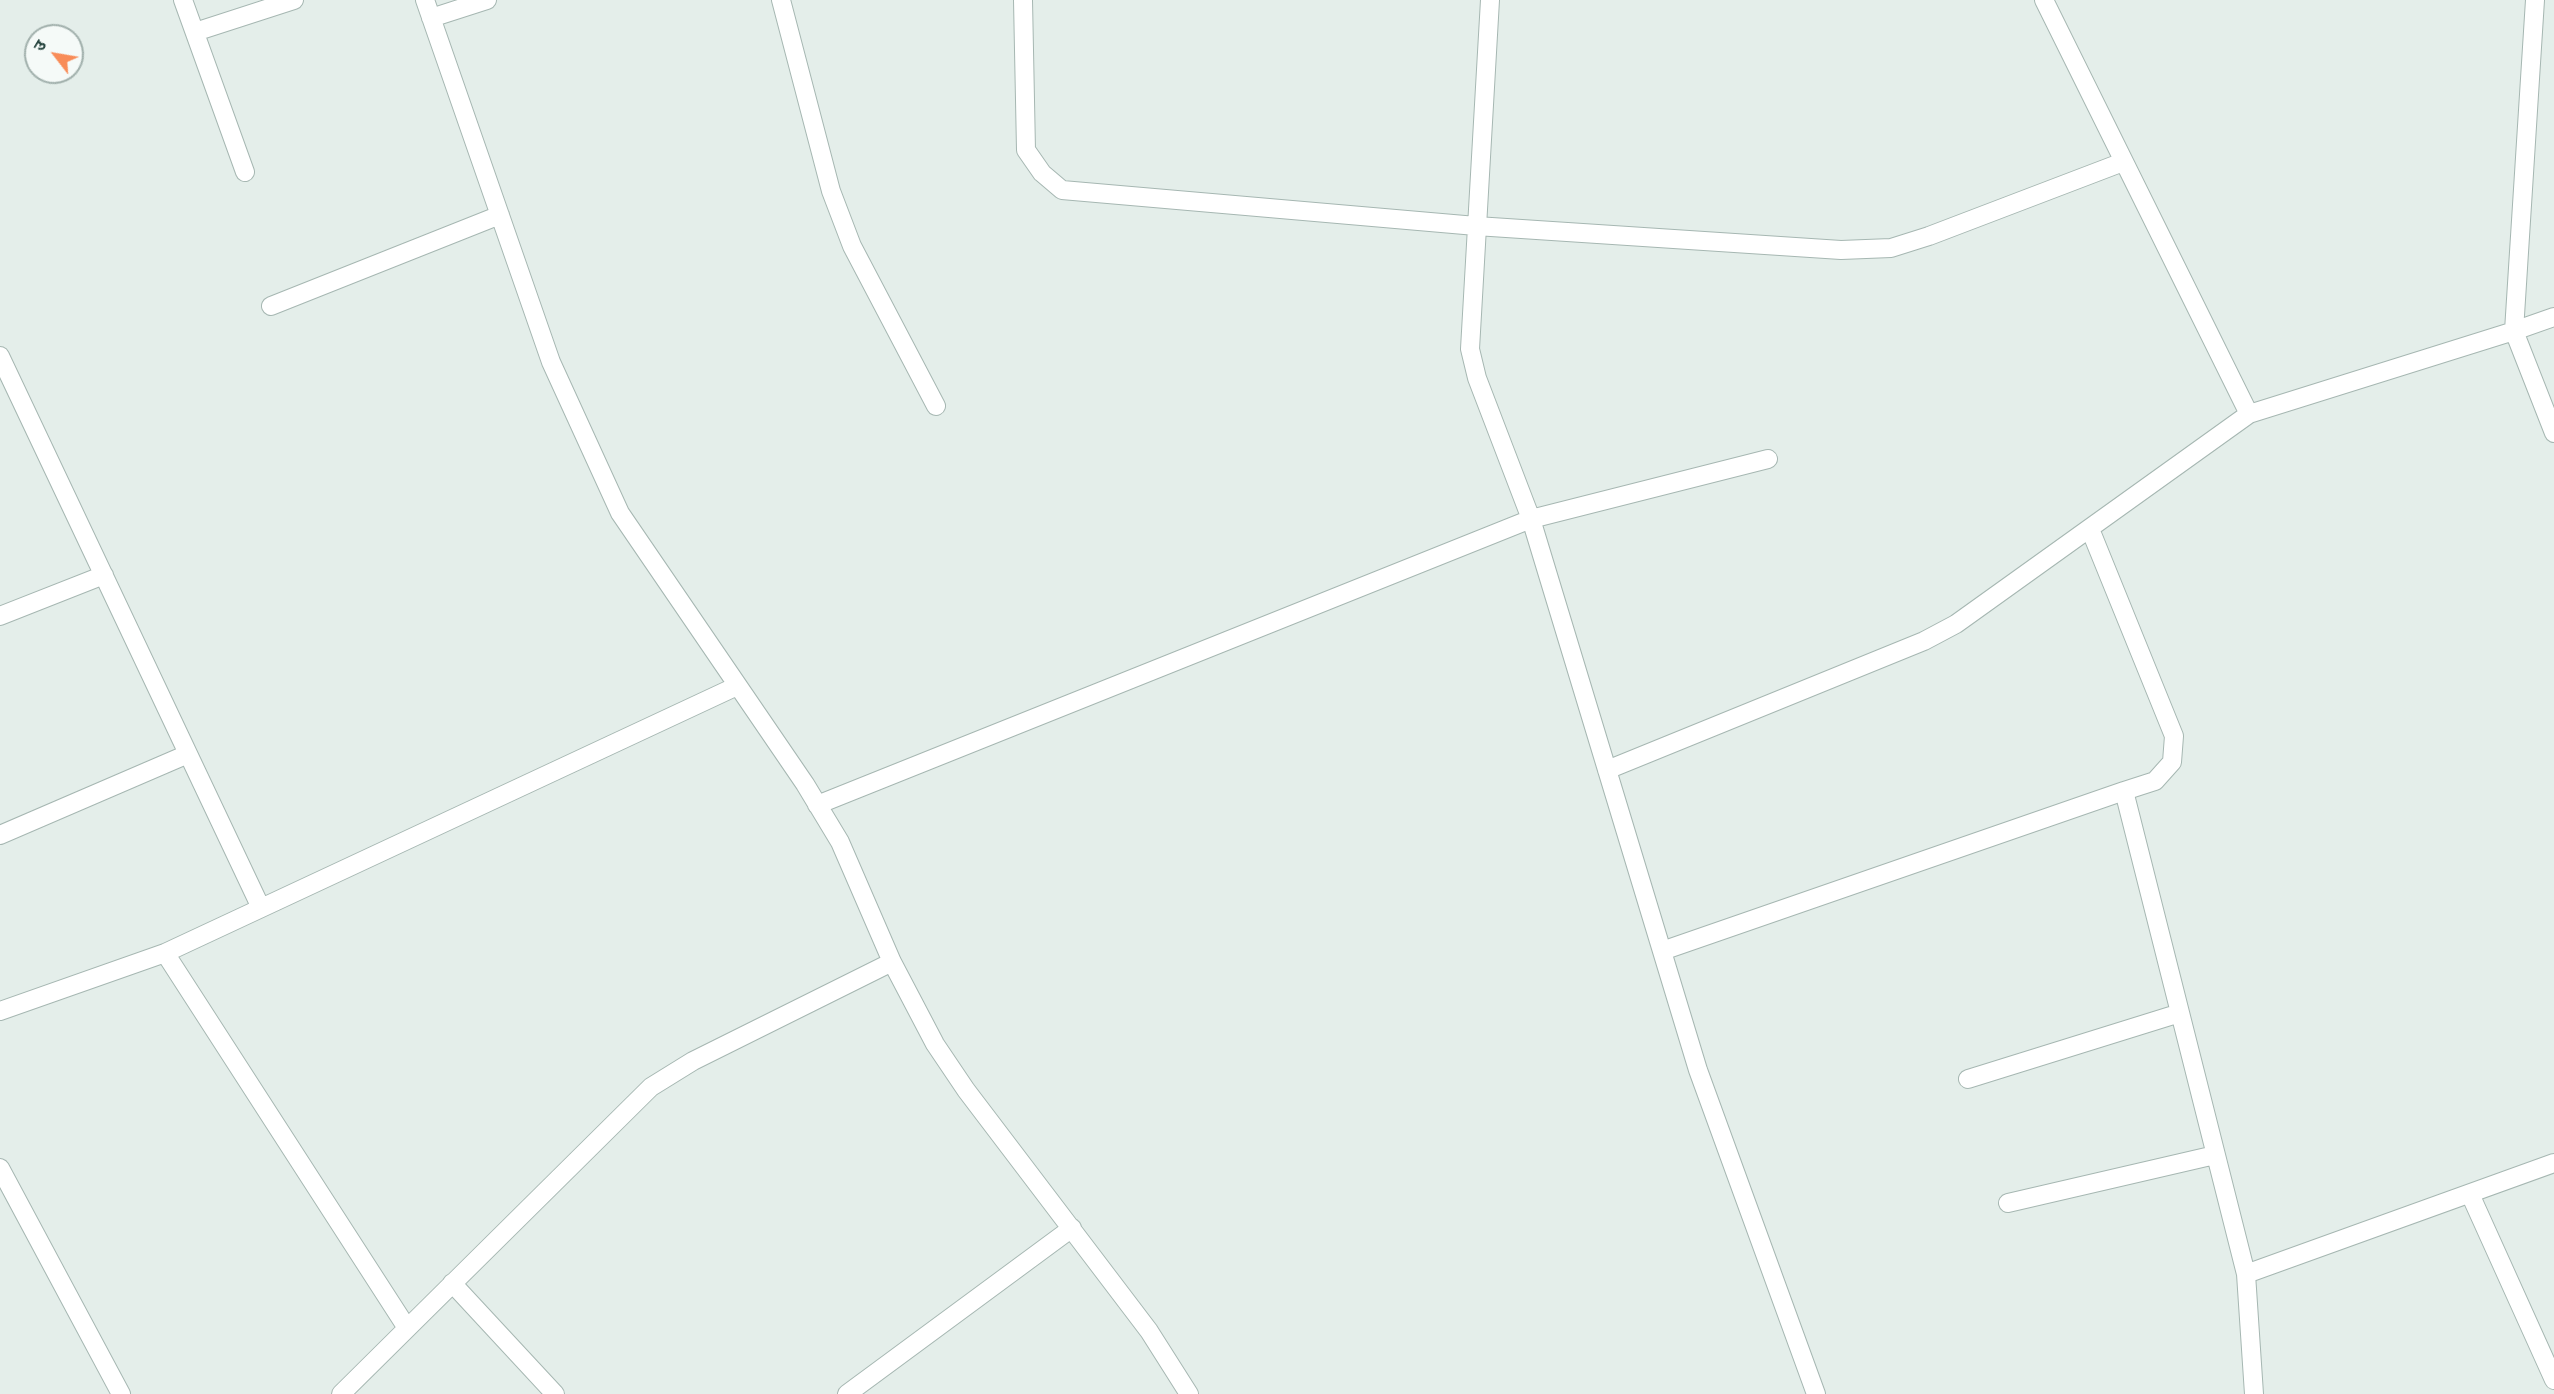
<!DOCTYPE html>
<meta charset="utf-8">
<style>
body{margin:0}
#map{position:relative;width:2554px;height:1394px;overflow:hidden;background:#e4eeea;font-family:"Source Sans 3","Noto Sans Devanagari",sans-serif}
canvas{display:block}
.north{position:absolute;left:24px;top:24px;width:60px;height:60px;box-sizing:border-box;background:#f5faf8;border:2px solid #a1b0ac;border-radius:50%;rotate:301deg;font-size:16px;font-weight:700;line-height:24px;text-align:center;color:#22413b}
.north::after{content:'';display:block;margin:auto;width:21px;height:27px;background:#f88c58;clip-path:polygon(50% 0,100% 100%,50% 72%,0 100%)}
</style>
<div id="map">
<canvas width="2554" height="1394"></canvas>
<div class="north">उ</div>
</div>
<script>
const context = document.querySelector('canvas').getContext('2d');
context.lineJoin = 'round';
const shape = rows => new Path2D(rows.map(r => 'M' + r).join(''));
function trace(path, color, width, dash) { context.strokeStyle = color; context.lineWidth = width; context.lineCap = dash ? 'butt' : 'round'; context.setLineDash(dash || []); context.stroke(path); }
const street = shape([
 [183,0,245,172],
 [425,0,551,362,620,513,805,784,840,842,892,962,935,1044,966,1090,1149,1331,1189,1394],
 [781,0,831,191,852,246,936,406],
 [1023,0,1026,150,1042,173,1062,190,1476,226,1841,250,1891,248,1929,236,2123,162],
 [1490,0,1470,349,1477,378,1531,519,1698,1070,1816,1394],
 [2044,0,2249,414],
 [2535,0,2514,331,2554,317],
 [431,18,487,0],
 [195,32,294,0],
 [271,306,500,215],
 [0,356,261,908],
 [2090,529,2174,736,2172,762,2155,781,2124,791,2246,1274,2254,1394],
 [0,616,104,575],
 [1607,770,1924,641,1956,624,2249,414,2514,331,2554,433],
 [817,805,1531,519,1768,459],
 [0,835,188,754],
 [1662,951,2124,791],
 [165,953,407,1328],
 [0,1011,165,953,737,686],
 [1968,1079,2180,1013],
 [0,1168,121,1394],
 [2470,1194,2554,1380],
 [2008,1203,2215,1155],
 [2246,1274,2554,1163],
 [452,1283,555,1394],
 [341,1394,651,1087,693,1061,892,962],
 [847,1394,1072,1228]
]);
trace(street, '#a6b7b2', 20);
trace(street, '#fff', 18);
</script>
